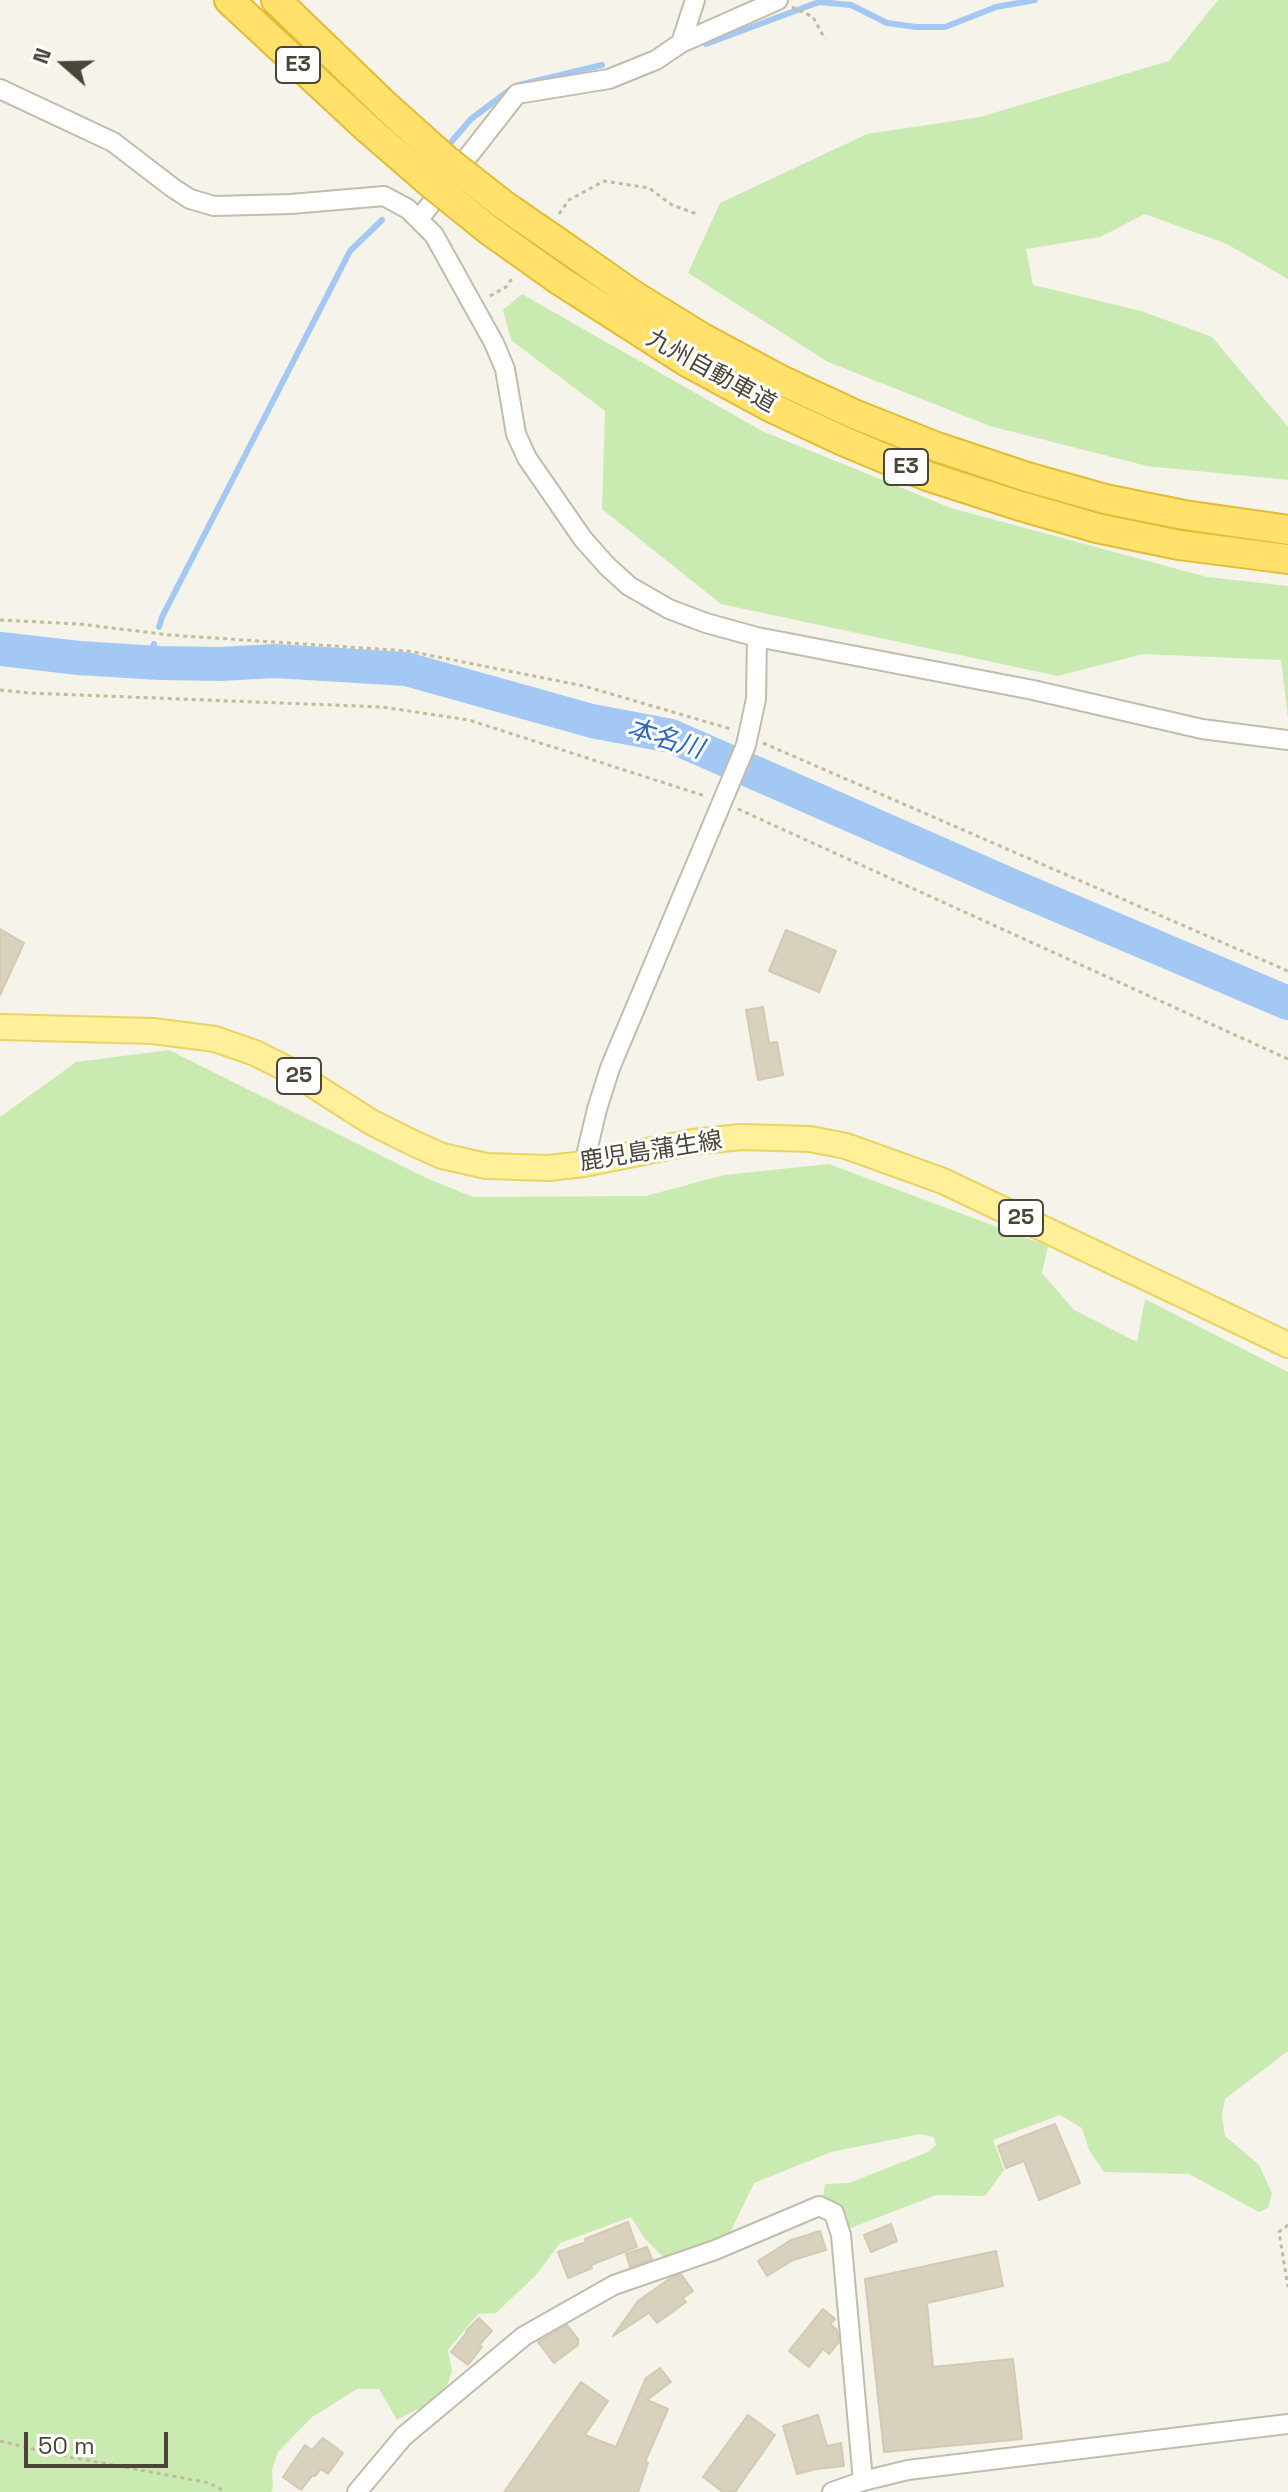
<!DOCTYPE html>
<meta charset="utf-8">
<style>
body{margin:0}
#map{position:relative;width:1288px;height:2492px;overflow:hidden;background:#f5f3ea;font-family:"Space Grotesk",sans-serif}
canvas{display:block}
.north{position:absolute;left:24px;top:24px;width:80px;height:80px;-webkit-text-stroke:6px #fff;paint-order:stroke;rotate:290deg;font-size:22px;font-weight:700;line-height:32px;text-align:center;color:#4a4537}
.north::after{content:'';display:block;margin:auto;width:28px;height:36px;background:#4a4537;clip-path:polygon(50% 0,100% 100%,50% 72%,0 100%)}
.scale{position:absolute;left:24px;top:2432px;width:144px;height:36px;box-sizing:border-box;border:4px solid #4a4537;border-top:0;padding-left:10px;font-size:24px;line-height:28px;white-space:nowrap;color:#4a4537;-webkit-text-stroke:6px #fff;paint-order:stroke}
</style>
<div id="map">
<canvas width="1288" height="2492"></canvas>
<div class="north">N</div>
<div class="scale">50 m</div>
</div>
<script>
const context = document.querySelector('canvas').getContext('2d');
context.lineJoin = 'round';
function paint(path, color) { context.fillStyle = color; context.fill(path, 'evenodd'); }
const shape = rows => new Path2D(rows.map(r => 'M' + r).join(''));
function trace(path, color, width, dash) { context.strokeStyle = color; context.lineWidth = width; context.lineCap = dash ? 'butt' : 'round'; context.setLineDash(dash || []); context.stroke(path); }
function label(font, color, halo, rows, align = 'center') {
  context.font = font + ' "Space Grotesk","Noto Sans JP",sans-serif'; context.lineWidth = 6; context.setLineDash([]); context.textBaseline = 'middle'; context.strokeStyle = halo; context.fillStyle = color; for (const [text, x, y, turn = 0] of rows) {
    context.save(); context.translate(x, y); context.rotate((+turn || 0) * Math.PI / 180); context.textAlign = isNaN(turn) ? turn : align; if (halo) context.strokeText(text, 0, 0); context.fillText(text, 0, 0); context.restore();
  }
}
paint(shape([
 [1218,0,1288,0,1288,279,1227,244,1145,214,1100,237,1026,249,1033,285,1141,311,1212,337,1288,427,1288,480,1147,466,990,426,828,362,688,273,720,203,867,134,980,117,1169,61],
 [522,294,762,431,951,508,1207,577,1288,586,1288,718,1281,660,1143,654,1058,676,721,604,602,509,605,411,511,340,503,310],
 [169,1050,424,1177,473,1197,646,1196,724,1175,829,1164,1048,1246,1042,1273,1074,1310,1137,1342,1145,1299,1288,1372,1288,2051,1225,2099,1222,2115,1225,2136,1259,2165,1272,2193,1268,2208,1259,2212,1189,2174,1104,2172,1089,2150,1082,2128,1060,2115,993,2140,1004,2170,985,2196,936,2195,843,2231,839,2211,823,2198,825,2184,849,2183,928,2152,936,2145,934,2137,920,2134,831,2152,754,2183,728,2237,665,2259,645,2239,631,2217,560,2243,537,2274,496,2313,478,2314,448,2350,452,2371,448,2383,435,2400,397,2420,379,2389,357,2389,312,2417,278,2452,272,2470,273,2488,271,2492,0,2492,0,1117,76,1062]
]), '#c9ebb1');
trace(shape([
 [706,44,819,2,851,5,887,23,916,27,945,27,996,7,1035,0],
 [445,149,471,119,515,86,602,65],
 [159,627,162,617,350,251,382,220],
 [148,662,154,644]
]), '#a4c8f4', 6);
trace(shape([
 [0,649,79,658,160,663,220,664,275,661,406,669,592,721,671,736,1015,887,1288,1003]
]), '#a4c8f4', 34);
const building = shape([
 [0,929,24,943,0,995,0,929],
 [786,930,836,951,819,992,769,971,786,930],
 [763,1007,769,1043,777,1042,783,1075,758,1080,746,1010,763,1007],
 [1055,2124,1080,2183,1039,2200,1024,2161,1006,2168,998,2146,1055,2124],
 [628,2222,637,2247,591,2265,592,2268,568,2278,558,2252,586,2242,585,2239,628,2222],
 [891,2224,897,2241,871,2252,864,2235,891,2224],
 [820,2231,826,2250,793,2260,767,2276,758,2261,791,2240,820,2231],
 [647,2247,652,2259,630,2267,626,2254,647,2247],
 [996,2251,1003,2286,927,2303,933,2367,1013,2359,1022,2439,884,2452,865,2279,996,2251],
 [681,2274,693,2291,683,2298,686,2302,657,2323,649,2313,613,2336,638,2301,669,2279,681,2274],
 [823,2309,835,2319,830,2324,837,2330,839,2342,829,2354,823,2349,809,2367,789,2351,823,2309],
 [479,2318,492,2331,479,2345,482,2347,468,2365,451,2352,467,2332,466,2331,479,2318],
 [567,2325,578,2339,578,2345,554,2363,538,2342,567,2325],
 [660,2368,671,2382,647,2400,668,2409,645,2462,648,2463,638,2492,504,2492,581,2382,608,2401,585,2435,616,2447,646,2378,660,2368],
 [748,2415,775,2435,735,2492,723,2492,703,2477,748,2415],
 [818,2415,827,2446,841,2443,844,2466,816,2469,797,2474,783,2426,818,2415],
 [323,2438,343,2453,328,2474,321,2469,315,2476,313,2475,301,2490,283,2477,305,2445,312,2450,323,2438]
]);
paint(building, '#d8d1be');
trace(building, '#d3cab1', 2);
const minor = shape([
 [681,43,778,0],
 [0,89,113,142,173,188,190,199,214,206,291,204,384,196,408,209,434,235,494,343,505,369,516,434,527,458,583,539,607,566,629,586,669,609,706,623,757,637,1033,690,1202,729,1288,740],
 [419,219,517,94,609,79,656,60,681,43,695,0],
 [584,1164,597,1109,610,1068,746,745,756,699,757,637],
 [357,2492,404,2436,524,2336,614,2285,715,2250,819,2206,834,2213,841,2235,863,2481],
 [832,2492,863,2481,908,2470,1288,2424]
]);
const major = shape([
 [0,1027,153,1031,215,1039,255,1053,291,1071,371,1122,411,1142,442,1156,486,1166,548,1168,584,1164,693,1142,741,1137,810,1139,846,1146,943,1181,1288,1345]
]);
const highway = shape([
 [229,0,368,129],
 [276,0,387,107],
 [579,257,633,295,701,337,783,381,854,414,937,447,1027,477,1105,499,1184,515,1288,530],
 [559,280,687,362,770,407,843,441,927,476,1017,505,1097,528,1179,545,1288,559]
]);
trace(minor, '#c1bdab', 22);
trace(major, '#e9d364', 28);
trace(highway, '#e4bb35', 32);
trace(shape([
 [792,7,813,17,825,39],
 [559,214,569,200,604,181,649,188,672,205,697,214],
 [490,296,506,287,514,276],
 [0,620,79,624,170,635,408,651,584,686,731,729],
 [0,690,29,693,382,707,469,720,705,796],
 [763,743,1288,971],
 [738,809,1288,1059],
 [1288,2225,1279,2232,1288,2287],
 [0,2441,54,2454,210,2483,225,2492]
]), '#c4bb9c', 3, [4, 4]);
trace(minor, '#fff', 18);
trace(major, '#fff099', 24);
trace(highway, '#ffe16b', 28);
const highwayBridge = shape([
 [387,107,445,159,505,206,579,257],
 [368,129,428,181,490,231,559,280]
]);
trace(highwayBridge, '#e4bb35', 32, []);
trace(highwayBridge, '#ffe16b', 28);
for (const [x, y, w] of [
 [298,65,44],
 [906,467,44],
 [299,1076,44],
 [1021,1218,44]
]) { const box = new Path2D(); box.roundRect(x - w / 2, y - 18, w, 36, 6); context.fillStyle = '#fff'; context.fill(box); trace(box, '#4a4537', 2); }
label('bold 22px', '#4a4537', null, [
 ["E3",298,65],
 ["E3",906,467],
 ["25",299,1076],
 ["25",1021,1218]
]);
label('24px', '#4a4537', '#fff', [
 ["九州自動車道",711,372,29],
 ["鹿児島蒲生線",651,1152,-9]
]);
label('italic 26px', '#2b6bbb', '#fff', [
 ["本名川",665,740,17]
]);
</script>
